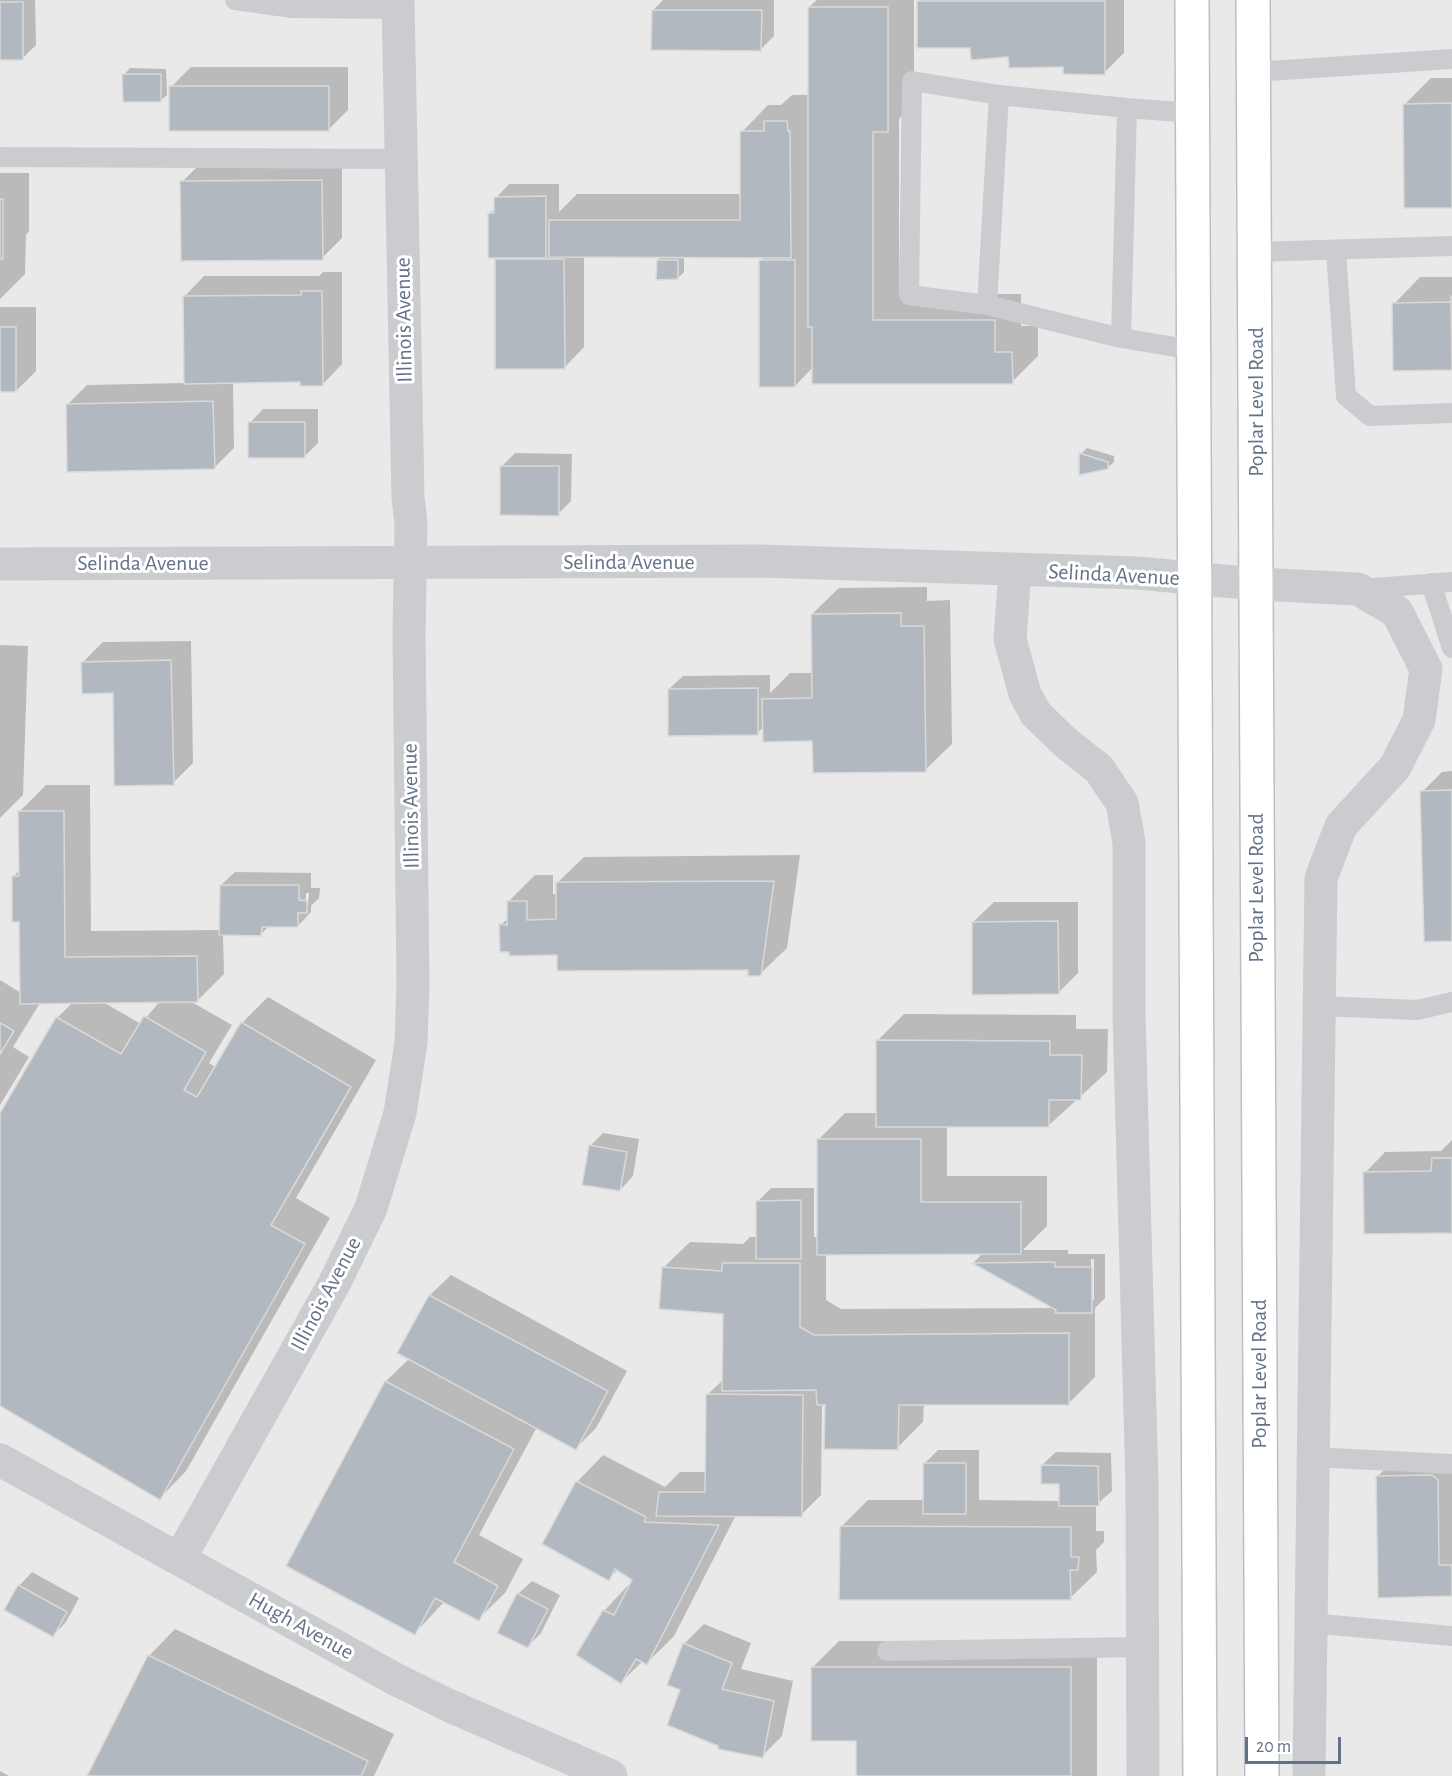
<!DOCTYPE html>
<style>
body{margin:0}
#map{position:relative;width:1452px;height:1776px;overflow:hidden;background:#f8f8f5;font-family:"Alegreya Sans",sans-serif}
canvas{display:block}
.scale{position:absolute;left:1245px;top:1737px;width:96px;height:27px;box-sizing:border-box;border:3px solid #647289;border-top:0;padding-left:8px;font-size:18px;line-height:21px;white-space:nowrap;color:#647289;-webkit-text-stroke:4px #fff;paint-order:stroke}
</style>
<div id="map">
<canvas width="1452" height="1776"></canvas>
<div class="scale">20 m</div>
</div>
<script>
const context = document.querySelector('canvas').getContext('2d');
context.lineJoin = 'round';
function paint(path, color) { context.fillStyle = color; context.fill(path, 'evenodd'); }
const shape = rows => new Path2D(rows.map(r => 'M' + r).join(''));
function trace(path, color, width, dash) { context.strokeStyle = color; context.lineWidth = width; context.lineCap = dash ? 'butt' : 'round'; context.setLineDash(dash || []); context.stroke(path); }
function label(font, color, halo, rows, align = 'center') {
  context.font = font + ' "Alegreya Sans",sans-serif'; context.lineWidth = 6; context.setLineDash([]); context.textBaseline = 'middle'; context.strokeStyle = halo; context.fillStyle = color; for (const [text, x, y, turn = 0] of rows) {
    context.save(); context.translate(x, y); context.rotate((+turn || 0) * Math.PI / 180); context.textAlign = isNaN(turn) ? turn : align; if (halo) context.strokeText(text, 0, 0); context.fillText(text, 0, 0); context.restore();
  }
}
paint(shape([
 [0,0,1452,0,1452,1776,0,1776]
]), '#e8e9e8');
paint(shape([
 [0,0,35,0,36,45,22,59,0,59],
 [663,0,774,0,774,36,761,49,653,10],
 [817,0,914,0,914,104,899,119,899,294,1021,294,1021,326,1038,326,1038,356,1012,382,813,367,795,386,760,261,765,256,684,256,684,272,678,278,658,260,662,256,584,256,584,347,564,368,496,260,500,256,489,214,496,208,496,198,509,184,559,184,559,212,577,194,742,194,742,132,768,105,781,105,792,95,809,95,809,7],
 [921,0,1124,0,1124,53,1104,73,971,47,919,2],
 [191,67,348,67,348,110,328,130,171,87],
 [130,68,166,69,167,95,160,101,124,75],
 [1431,78,1452,78,1452,206,1404,105],
 [342,161,342,238,322,258,182,182,202,162],
 [0,173,29,173,29,231,26,235,25,274,0,299],
 [323,272,342,272,342,364,322,385,301,381,233,382,234,448,214,468,67,405,87,385,185,383,184,297,204,276,319,276],
 [1420,277,1452,277,1452,369,1395,370,1394,304],
 [0,307,36,307,36,371,16,391,0,391],
 [263,409,318,409,318,443,305,456,250,423],
 [1087,448,1114,456,1114,462,1107,468,1081,454],
 [515,453,572,454,571,501,558,514,502,466],
 [927,587,927,601,950,600,952,744,925,770,764,727,757,733,669,689,683,676,770,675,770,693,790,673,813,673,812,614,839,588],
 [191,641,193,763,173,783,114,692,83,662,103,642],
 [0,645,28,646,23,795,0,818],
 [1452,771,1452,940,1422,792,1442,772],
 [46,785,90,785,91,931,221,930,221,885,235,872,311,873,311,888,320,888,319,898,311,906,311,912,298,926,270,925,261,934,223,934,224,974,197,1001,190,1001,232,1025,209,1063,216,1067,242,1023,268,997,376,1060,296,1198,330,1218,186,1471,160,1498,0,1405,0,1116,58,1017,73,1002,40,1003,13,1047,29,1057,0,1105,0,980,21,993,21,921,13,877,20,870,19,812],
 [306,893,309,893,308,905,305,908],
 [160,1001,141,1024,103,1002],
 [800,855,787,948,760,974,749,968,559,954,501,925,509,917,509,901,535,875,553,875,553,894,558,894,557,883,584,857],
 [994,902,1078,902,1078,973,1058,993,973,922],
 [904,1014,1076,1015,1076,1029,1108,1029,1107,1072,1048,1126,947,1126,947,1176,1047,1176,1047,1226,1023,1250,1068,1250,1068,1254,1105,1254,1105,1298,1095,1308,1095,1377,1069,1403,924,1403,923,1422,897,1448,826,1404,822,1404,821,1495,801,1515,736,1515,674,1636,647,1663,643,1661,621,1682,604,1611,634,1579,618,1569,609,1579,577,1482,603,1455,665,1487,680,1472,707,1472,707,1395,724,1379,724,1312,663,1268,690,1242,743,1244,750,1237,758,1237,758,1201,771,1188,814,1188,814,1237,819,1237,819,1139,845,1113,877,1113,877,1041],
 [984,1252,974,1262,1055,1308,841,1309,826,1300,826,1253],
 [1091,1259,1094,1259,1094,1300,1091,1300],
 [603,1133,639,1139,633,1176,620,1190,590,1146],
 [1452,1140,1452,1231,1365,1173,1385,1152,1441,1151],
 [451,1275,627,1371,596,1428,576,1448,537,1427,479,1535,523,1559,505,1593,478,1619,445,1601,415,1633,288,1565,386,1381,410,1358,399,1352,430,1295],
 [938,1450,979,1450,979,1500,1061,1501,1061,1482,1042,1465,1056,1452,1111,1453,1112,1491,1096,1505,1096,1531,1104,1531,1104,1542,1096,1550,1097,1572,1070,1598,841,1527,868,1500,925,1500,924,1464],
 [1452,1455,1452,1595,1378,1476,1398,1456],
 [32,1572,79,1598,66,1622,53,1635,19,1586],
 [532,1581,560,1595,541,1633,528,1646,518,1594],
 [704,1624,751,1643,741,1669,793,1681,782,1736,762,1756,684,1644],
 [175,1629,394,1734,374,1776,89,1776,149,1656],
 [839,1641,1097,1641,1097,1776,858,1776,858,1740,812,1668],
 [0,1771,9,1776,0,1776]
]), '#0003');
const building = shape([
 [917,1,1105,1,1105,75,1063,74,1063,67,1009,68,1008,57,971,60,970,48,917,48,917,1],
 [0,2,23,2,23,60,0,60,0,2],
 [808,7,888,7,888,132,873,132,873,320,995,320,995,352,1012,352,1013,384,812,384,812,327,808,327,808,7],
 [652,10,762,10,761,51,651,50,652,10],
 [122,74,161,74,161,102,123,102,122,74],
 [169,86,329,86,329,131,169,131,169,86],
 [1452,103,1452,208,1404,208,1403,104,1452,103],
 [764,121,787,121,788,131,790,131,791,258,549,257,549,220,740,220,740,131,764,131,764,121],
 [322,180,323,260,181,261,180,181,322,180],
 [546,196,546,258,488,258,488,213,494,213,494,197,546,196],
 [0,199,3,199,3,259,0,259,0,199],
 [495,259,564,259,565,369,495,369,495,259],
 [657,260,678,260,678,279,656,280,657,260],
 [759,260,795,260,795,387,759,387,759,260],
 [301,291,322,291,323,386,300,386,300,382,184,384,183,296,301,295,301,291],
 [1451,296,1452,370,1393,371,1392,303,1451,302,1451,296],
 [0,327,16,327,16,392,0,392,0,327],
 [213,401,215,469,67,472,66,404,213,401],
 [248,422,305,422,305,458,248,458,248,422],
 [1079,453,1108,462,1108,469,1079,475,1079,453],
 [500,466,559,466,559,516,500,515,500,466],
 [901,613,901,626,924,626,926,772,813,773,812,741,763,742,762,699,812,698,811,614,901,613],
 [171,660,174,785,114,786,113,693,82,694,81,662,171,660],
 [758,688,758,735,668,736,668,689,758,688],
 [1452,790,1452,941,1424,942,1420,791,1452,790],
 [18,811,64,811,65,957,197,956,198,1002,20,1004,19,922,12,922,12,876,19,876,18,811],
 [774,881,761,976,748,976,748,970,557,971,557,955,509,956,509,952,500,952,499,924,507,925,507,901,527,901,527,920,556,919,556,882,774,881],
 [220,885,299,885,299,900,307,901,307,913,298,913,298,927,262,927,261,936,219,935,220,885],
 [1058,921,1059,994,972,995,972,922,1058,921],
 [144,1016,206,1052,184,1090,197,1097,241,1022,351,1087,271,1225,305,1244,160,1500,0,1406,0,1113,56,1017,121,1054,144,1016],
 [0,1023,14,1031,0,1054,0,1023],
 [876,1040,1050,1041,1050,1055,1082,1055,1081,1100,1049,1100,1049,1127,876,1127,876,1040],
 [817,1139,921,1139,921,1202,1021,1202,1021,1254,817,1255,817,1139],
 [589,1145,627,1152,620,1191,582,1185,589,1145],
 [1432,1158,1452,1158,1452,1233,1364,1234,1363,1172,1431,1171,1432,1158],
 [801,1200,801,1259,756,1259,756,1201,801,1200],
 [1055,1262,1055,1267,1092,1267,1092,1313,1055,1313,1056,1310,972,1263,1055,1262],
 [722,1263,800,1263,800,1327,814,1335,1069,1333,1069,1405,899,1405,898,1450,824,1449,825,1405,817,1405,816,1390,722,1391,723,1314,659,1309,662,1267,722,1271,722,1263],
 [429,1295,608,1391,576,1450,397,1353,429,1295],
 [385,1381,514,1449,454,1562,498,1586,479,1621,435,1598,415,1635,286,1566,385,1381],
 [706,1394,803,1395,802,1517,656,1516,659,1492,705,1492,706,1394],
 [923,1463,966,1463,966,1514,923,1514,923,1463],
 [1041,1465,1098,1466,1099,1506,1059,1506,1059,1484,1041,1484,1041,1465],
 [1432,1475,1438,1480,1439,1565,1452,1565,1452,1596,1378,1598,1376,1476,1432,1475],
 [576,1481,646,1517,644,1522,719,1525,647,1665,636,1659,621,1684,576,1655,603,1610,614,1615,632,1580,615,1569,609,1581,542,1544,576,1481],
 [840,1526,1071,1527,1071,1557,1079,1557,1078,1570,1070,1570,1071,1600,839,1600,840,1526],
 [18,1585,67,1612,53,1637,4,1610,18,1585],
 [517,1593,548,1609,528,1648,497,1633,517,1593],
 [683,1643,732,1663,722,1689,774,1701,763,1758,718,1749,718,1746,667,1725,680,1690,667,1685,683,1643],
 [148,1655,368,1761,361,1776,87,1776,148,1655],
 [811,1667,1071,1667,1071,1776,856,1776,856,1741,811,1741,811,1667]
]);
paint(building, '#b2b8c0');
trace(building, '#d9dad7', 1.5);
const secondary = shape([
 [1192,0,1200,1776],
 [1253,0,1262,1776]
]);
trace(secondary, '#bbbfc5', 36);
trace(shape([
 [235,0,292,8,398,9],
 [1253,72,1452,59],
 [1127,108,1192,113],
 [0,157,401,159],
 [1336,250,1346,396,1370,416,1452,413],
 [1255,252,1452,246],
 [987,305,999,95],
 [1121,338,987,305,909,295,912,81,999,95,1127,108,1121,338,1193,350],
 [1431,583,1452,648],
 [1361,589,1452,582],
 [1320,1006,1417,1010,1452,1002],
 [1312,1457,1452,1464],
 [1310,1623,1452,1636],
 [887,1651,1142,1647]
]), '#caccd0', 20);
trace(shape([
 [0,564,760,561,1137,573,1257,584,1358,589,1397,612,1426,669,1419,720,1395,767,1341,826,1321,878,1309,1776],
 [1015,571,1010,639,1025,694,1036,714,1066,743,1099,769,1122,803,1129,842,1129,1015,1142,1484,1143,1776],
 [0,1460,395,1679,450,1706,611,1776],
 [180,1558,334,1284,371,1208,400,1113,411,1043,413,986,409,634,411,524,408,497,398,0]
]), '#caccd0', 33);
trace(secondary, '#fff', 33);
label('22px', '#647289', '#fff', [
 ["Illinois Avenue",404,320,-91],
 ["Poplar Level Road",1256,402,-90],
 ["Selinda Avenue",629,562],
 ["Selinda Avenue",143,563],
 ["Selinda Avenue",1114,575,3],
 ["Illinois Avenue",411,806,-91],
 ["Poplar Level Road",1256,888,-90],
 ["Illinois Avenue",326,1294,-62],
 ["Poplar Level Road",1259,1374,-90],
 ["Hugh Avenue",301,1626,29]
]);
</script>
